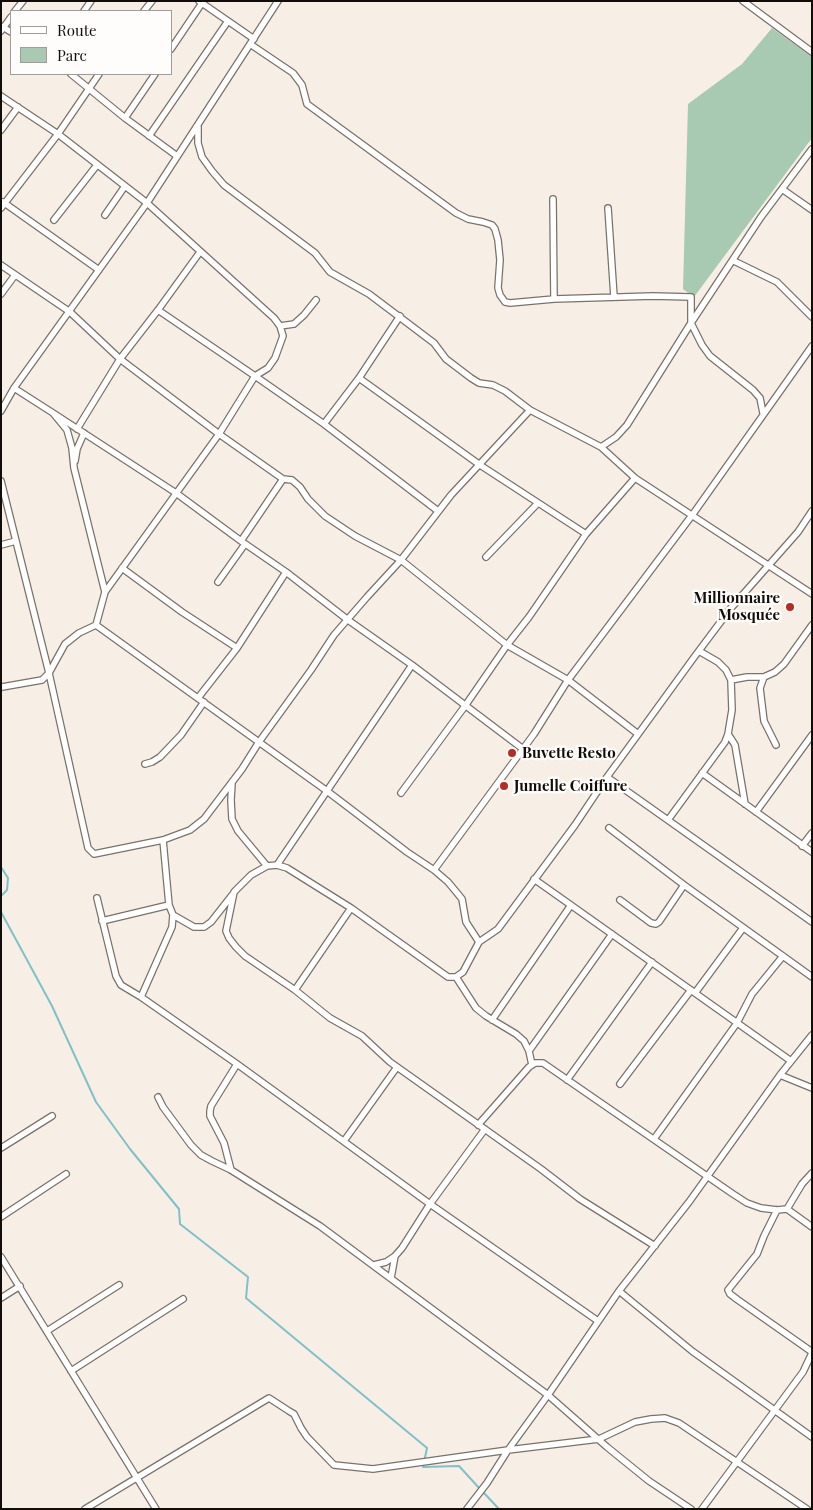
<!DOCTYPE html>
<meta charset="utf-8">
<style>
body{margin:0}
#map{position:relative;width:813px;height:1510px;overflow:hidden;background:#f7efe5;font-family:"Playfair Display",serif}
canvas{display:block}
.frame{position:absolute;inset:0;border:2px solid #100d0a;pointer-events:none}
.legend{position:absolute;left:10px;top:10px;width:162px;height:65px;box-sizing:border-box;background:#fffdfb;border:1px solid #9f9d9b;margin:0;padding:6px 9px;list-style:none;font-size:15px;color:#100d0a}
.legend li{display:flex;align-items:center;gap:10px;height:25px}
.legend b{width:25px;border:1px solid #9f9d9b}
</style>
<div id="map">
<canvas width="813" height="1510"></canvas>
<div class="frame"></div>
<ul class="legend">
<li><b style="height:6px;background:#fff"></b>Route</li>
<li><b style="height:14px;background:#a8c9b2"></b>Parc</li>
</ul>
</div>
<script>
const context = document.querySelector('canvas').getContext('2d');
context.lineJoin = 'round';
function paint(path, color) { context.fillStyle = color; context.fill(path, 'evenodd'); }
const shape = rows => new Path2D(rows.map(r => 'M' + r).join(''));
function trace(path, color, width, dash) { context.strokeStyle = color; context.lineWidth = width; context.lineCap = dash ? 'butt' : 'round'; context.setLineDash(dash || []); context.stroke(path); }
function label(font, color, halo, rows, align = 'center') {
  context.font = font + ' "Playfair Display",serif'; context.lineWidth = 4.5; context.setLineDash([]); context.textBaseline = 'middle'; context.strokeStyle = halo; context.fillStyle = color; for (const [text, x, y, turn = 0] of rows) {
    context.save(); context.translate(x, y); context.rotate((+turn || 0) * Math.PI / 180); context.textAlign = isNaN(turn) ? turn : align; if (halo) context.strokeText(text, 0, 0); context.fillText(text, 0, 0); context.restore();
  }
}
paint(shape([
 [772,28,812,57,812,138,694,297,683,289,688,104,742,64]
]), '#a8c9b2');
trace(shape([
 [1,867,8,878,7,890,1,896],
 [1,912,52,1006,96,1102,130,1149,179,1209,180,1224,248,1277,246,1298,427,1448,423,1467,459,1466,480,1489],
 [483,1492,499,1509]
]), '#7fc0c9', 2);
const street = shape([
 [199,1,254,39],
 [743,1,812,52],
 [15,11,23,1],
 [84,11,91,1],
 [144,11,152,1],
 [1,26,11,32],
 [1,31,11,17],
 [250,44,293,73,302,85,307,104,456,213,468,219,483,222,492,225,495,229,498,240,500,260,498,288,500,295,505,302,510,303,554,299,653,296,691,297,691,323,702,345,710,356,753,390,760,398,763,413],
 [171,49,202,3],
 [71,74,125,118,177,156],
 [1,96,58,134,147,203,274,318,280,326,283,336,275,358,268,368,255,376,324,424,438,511],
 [125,118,155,74],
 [198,127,198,143,202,157,212,171,224,185,315,253,330,272,369,294,434,343,446,359,471,378,479,383,493,385,505,391,530,410],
 [1,130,18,107],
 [149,136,228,21],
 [782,189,812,210],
 [553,199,554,299],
 [3,202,99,270],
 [1,208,58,134,99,74],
 [608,208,614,297],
 [105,215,125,186],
 [54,220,97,165],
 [734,261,777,282,812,317],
 [1,265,70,312,120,359,219,434,283,479,292,480,300,487,308,499,325,516,355,536,401,560,507,645,568,680,638,734],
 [1,294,15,275],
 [280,326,294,324,304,315,316,300],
 [359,378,480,465,586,534],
 [14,388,53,413,67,430,72,448,74,468,105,592],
 [1,411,14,388,147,203,278,1],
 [53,413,176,493,241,541,286,572,348,620,412,665,523,749],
 [324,424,359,378,400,316],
 [77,429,120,359,158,310,200,252],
 [601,447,616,437,627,425,691,323,761,217,812,149],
 [75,461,77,449,84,433],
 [1,481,49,673,88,848,94,854,163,840,190,830,204,819,242,769,259,742,311,670,334,635,367,597,401,560,451,495,530,410,601,447,635,478,812,594],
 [241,541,283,479],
 [1,545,16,541],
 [486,557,538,503],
 [122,568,182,612,237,648],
 [218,582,245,544],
 [96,625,327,791,407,852,434,870,448,882,462,899,466,922,479,942,463,972,456,977,448,977,351,908,287,868,277,865,267,866,251,875,234,892,226,931,229,938,236,947,245,956,295,990,330,1018,362,1036,390,1062,541,1169,580,1199,655,1246],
 [96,625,105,592,219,434,255,376,158,310],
 [764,677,760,688,764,721,776,745],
 [731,680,747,677,764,677,775,672,784,664,812,625],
 [2,687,42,680,49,673,65,644,79,633,96,625],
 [198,698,237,648,286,572],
 [728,734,735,745,745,804],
 [145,764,152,762,160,757,181,735,204,702],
 [702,773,812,852],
 [607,777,812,922],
 [232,783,231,800,232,819,238,831,267,866],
 [401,793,465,706,507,645,529,617,586,534,635,478],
 [756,812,812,735],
 [668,820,725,742,728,734,732,710,731,680,726,670,718,662,699,651],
 [609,828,684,885,812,977],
 [802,846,812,833],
 [277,865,412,665],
 [434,870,534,734,568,680,693,514,812,346],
 [534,879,791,1061],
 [97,898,116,976,121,985,141,997,237,1064,430,1204,598,1321],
 [620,900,651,923,656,924,659,922,684,885],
 [173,915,194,927,204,927,211,922,233,894],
 [102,921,169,905],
 [479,942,498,929,575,825,607,777,695,656,731,608,798,532,812,511],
 [456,977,476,1008,486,1016,516,1034,524,1041,529,1051,532,1065],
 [295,990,351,908],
 [695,993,743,928],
 [141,997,172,927,173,915,169,905,163,840],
 [492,1020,571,905],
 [529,1051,612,934],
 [780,1075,812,1088],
 [567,1080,652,962],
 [620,1084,691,990],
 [158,1097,163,1107,191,1145,201,1155,212,1161,231,1170,320,1226,548,1395,607,1447,649,1481,691,1509],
 [478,1125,529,1067,535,1063,543,1063,733,1194,747,1203,761,1208,777,1210,787,1209,812,1227],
 [654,1139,737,1023,752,994,783,956],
 [344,1141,397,1067],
 [1,1148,52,1116],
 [231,1170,224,1143,210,1116,210,1111,211,1106,237,1064],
 [787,1209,802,1184,812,1173],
 [777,1210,764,1236,757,1254,728,1290,730,1294,738,1300,812,1352],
 [1,1217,66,1174],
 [1,1257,156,1509],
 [374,1265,386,1262,395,1256,402,1248,430,1204,485,1129],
 [391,1278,395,1256],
 [619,1291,692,1351,812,1437],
 [1,1298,20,1286],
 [47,1331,119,1285],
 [71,1371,183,1299],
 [85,1509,269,1398,289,1411,294,1414,301,1428,307,1437,334,1465,373,1469,508,1450,599,1439,635,1422,651,1419,665,1418,679,1423,807,1509],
 [467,1509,487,1483,508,1450,548,1395,619,1291,689,1202,780,1075,812,1035],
 [702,1509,803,1372,812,1353]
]);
trace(street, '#7a726a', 8);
trace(street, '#fff', 5.5);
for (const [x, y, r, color] of [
 [790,607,5,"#b92a24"],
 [512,753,5,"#b92a24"],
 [504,786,5,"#b92a24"]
]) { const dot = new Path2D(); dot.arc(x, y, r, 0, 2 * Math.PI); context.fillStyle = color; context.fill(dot); trace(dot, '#fffdfb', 2); }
label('bold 15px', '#100d0a', '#fffdfb', [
 ["Millionnaire",780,598,"right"],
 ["Mosquée",780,615,"right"],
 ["Buvette Resto",522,753],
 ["Jumelle Coiffure",514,786]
], 'left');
</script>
